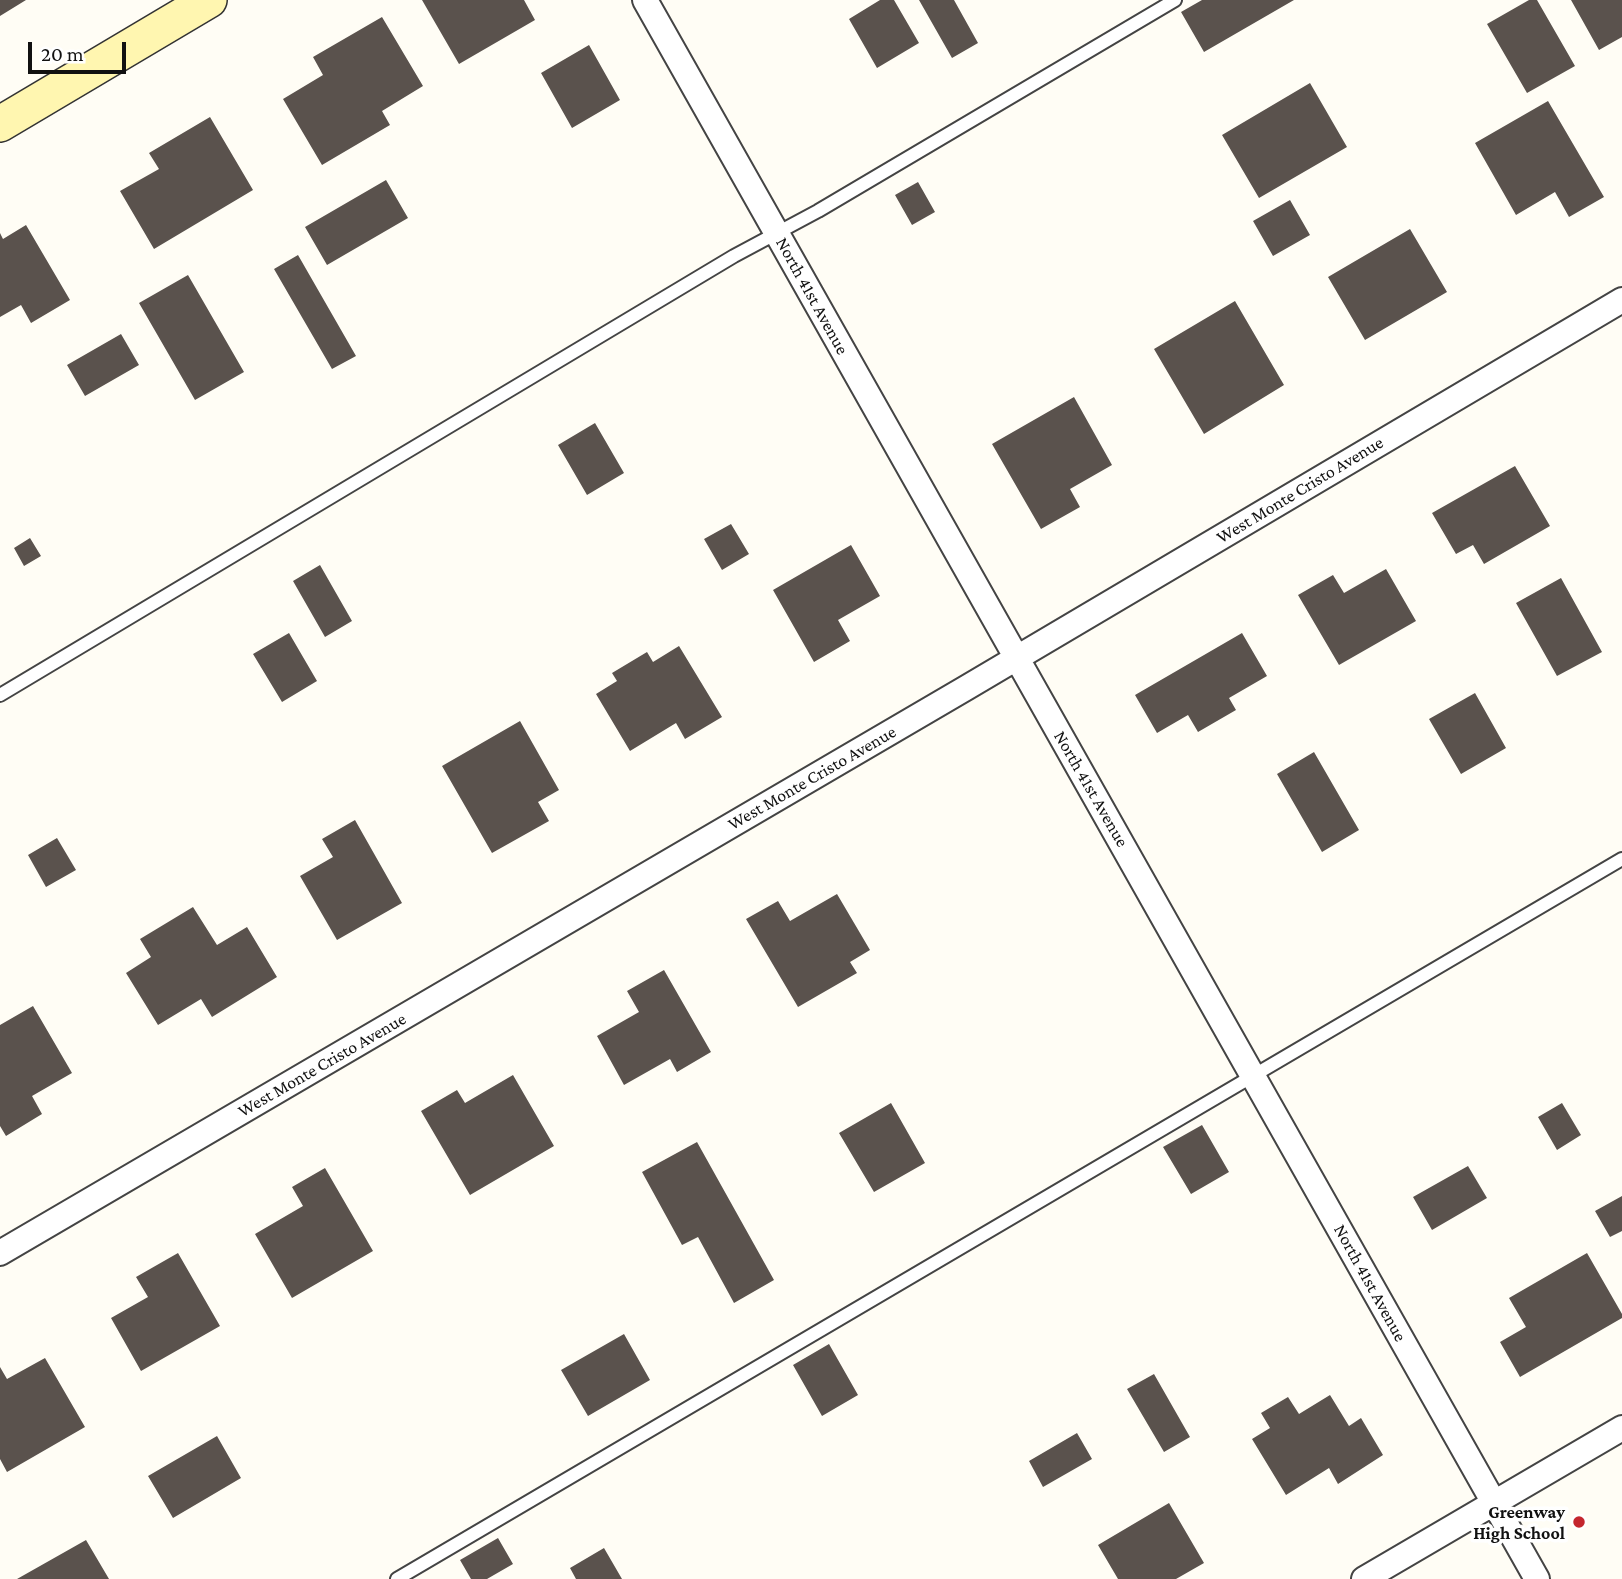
<!DOCTYPE html>
<style>
body{margin:0}
#map{position:relative;width:1622px;height:1579px;overflow:hidden;background:#fffdf5;font-family:"Crimson Pro",serif}
canvas{display:block}
.scale{position:absolute;left:28px;top:42px;width:98px;height:32px;box-sizing:border-box;border:4px solid #111;border-top:0;padding-left:9px;font-size:21px;line-height:24px;white-space:nowrap;color:#111;-webkit-text-stroke:5px #fff;paint-order:stroke}
</style>
<div id="map">
<canvas width="1622" height="1579"></canvas>
<div class="scale">20 m</div>
</div>
<script>
const context = document.querySelector('canvas').getContext('2d');
context.lineJoin = 'round';
function paint(path, color) { context.fillStyle = color; context.fill(path, 'evenodd'); }
const shape = rows => new Path2D(rows.map(r => 'M' + r).join(''));
function trace(path, color, width, dash) { context.strokeStyle = color; context.lineWidth = width; context.lineCap = dash ? 'butt' : 'round'; context.setLineDash(dash || []); context.stroke(path); }
function label(font, color, halo, rows, align = 'center') {
  context.font = font + ' "Crimson Pro",serif'; context.lineWidth = 7; context.setLineDash([]); context.textBaseline = 'middle'; context.strokeStyle = halo; context.fillStyle = color; for (const [text, x, y, turn = 0] of rows) {
    context.save(); context.translate(x, y); context.rotate((+turn || 0) * Math.PI / 180); context.textAlign = isNaN(turn) ? turn : align; if (halo) context.strokeText(text, 0, 0); context.fillText(text, 0, 0); context.restore();
  }
}
paint(shape([
 [0,0,26,0,0,16],
 [422,0,524,0,535,20,459,64],
 [880,0,894,0,919,43,877,68,849,19],
 [919,0,954,0,978,43,952,58],
 [1202,0,1294,0,1204,52,1181,12],
 [1529,0,1537,0,1575,66,1527,93,1487,24],
 [1571,0,1622,0,1622,37,1599,50],
 [382,17,423,86,382,111,390,125,322,165,283,99,323,75,313,57],
 [589,45,620,100,572,128,541,73],
 [1310,83,1347,147,1259,198,1222,135],
 [1548,101,1604,197,1569,217,1555,192,1516,215,1475,143],
 [210,117,253,190,154,249,120,191,159,169,149,153],
 [386,180,408,218,327,265,305,227],
 [918,182,935,212,912,225,895,195],
 [1290,200,1310,235,1273,256,1253,221],
 [26,225,70,300,31,323,21,305,0,317,0,233,3,239],
 [1410,229,1447,292,1365,340,1328,277],
 [298,255,356,356,332,369,274,269],
 [188,275,244,372,195,400,139,303],
 [1235,301,1284,385,1204,434,1154,349],
 [121,334,139,365,85,396,67,365],
 [1074,397,1112,465,1070,489,1080,507,1041,529,992,444],
 [595,423,624,473,587,495,558,445],
 [1515,466,1550,526,1484,564,1473,545,1456,554,1432,513],
 [731,524,749,554,722,570,704,539],
 [30,538,41,556,24,566,14,548],
 [851,545,880,596,838,620,850,641,814,662,773,590],
 [320,565,352,621,325,637,293,581],
 [1386,569,1416,621,1339,665,1298,595,1333,575,1344,593],
 [1561,578,1602,652,1557,676,1516,603],
 [289,633,317,681,282,702,253,654],
 [1242,633,1267,676,1229,698,1236,710,1198,732,1188,715,1157,733,1135,695],
 [679,646,722,717,685,739,676,723,630,751,596,694,617,681,612,673,647,652,653,662],
 [1475,693,1506,748,1461,774,1429,719],
 [520,721,559,790,538,802,549,821,492,853,442,766],
 [1314,752,1359,830,1322,852,1277,774],
 [355,820,402,903,337,940,300,876,333,857,322,839],
 [57,838,76,870,46,887,28,855],
 [837,894,870,950,850,962,857,973,798,1007,746,919,778,901,790,921],
 [193,907,217,945,247,927,277,977,212,1017,201,999,158,1025,126,973,151,957,140,939],
 [664,970,711,1052,677,1072,670,1059,624,1085,597,1036,639,1012,627,991],
 [33,1006,72,1073,32,1096,42,1114,6,1136,0,1126,0,1025],
 [513,1075,554,1146,470,1195,421,1111,457,1090,465,1103],
 [891,1103,925,1163,874,1192,839,1133],
 [1562,1103,1581,1135,1557,1150,1538,1117],
 [1202,1125,1229,1172,1191,1194,1163,1147],
 [697,1142,774,1280,734,1303,698,1237,682,1245,642,1172],
 [1468,1166,1487,1198,1432,1230,1413,1197],
 [325,1168,373,1251,292,1298,255,1234,303,1206,292,1187],
 [1622,1196,1622,1231,1610,1237,1595,1211],
 [178,1253,220,1326,141,1371,111,1318,148,1297,136,1277],
 [1587,1253,1622,1314,1622,1318,1520,1377,1500,1342,1526,1327,1509,1298],
 [624,1334,650,1380,588,1416,561,1370],
 [829,1344,858,1395,822,1416,793,1365],
 [45,1358,85,1427,7,1472,0,1459,0,1367,7,1379],
 [1154,1374,1190,1437,1164,1452,1127,1389],
 [1330,1395,1349,1426,1361,1418,1383,1455,1338,1484,1329,1468,1286,1495,1252,1439,1270,1428,1261,1413,1288,1397,1299,1414],
 [1077,1433,1092,1459,1043,1487,1029,1461],
 [217,1436,241,1478,173,1518,148,1476],
 [1169,1503,1204,1563,1176,1579,1118,1579,1098,1545],
 [498,1538,513,1564,487,1579,471,1579,460,1560],
 [86,1540,109,1579,17,1579],
 [604,1548,622,1579,576,1579,570,1568]
]), '#5a524d');
const lane = shape([
 [0,695,734,256,818,211,1175,0],
 [397,1579,1622,859]
]);
const street = shape([
 [645,0,1537,1579],
 [0,1253,966,688,1622,300],
 [1364,1579,1622,1428]
]);
const secondary = shape([
 [0,124,209,0]
]);
trace(lane, '#444', 16);
trace(street, '#444', 28);
trace(secondary, '#333', 38);
trace(lane, '#fff', 12);
trace(street, '#fff', 24);
trace(secondary, '#fff6b0', 35);
for (const [x, y, r, color] of [
 [1579,1522,7,"#c4262e"]
]) { const dot = new Path2D(); dot.arc(x, y, r, 0, 2 * Math.PI); context.fillStyle = color; context.fill(dot); trace(dot, '#fff', 2.5); }
label('18px', '#111', '#fff', [
 ["North 41st Avenue",812,296,61],
 ["West Monte Cristo Avenue",1300,490,-31],
 ["West Monte Cristo Avenue",812,778,-30],
 ["North 41st Avenue",1091,789,60],
 ["West Monte Cristo Avenue",322,1065,-30],
 ["North 41st Avenue",1370,1283,61]
]);
label('bold 18px', '#111', '#fff', [
 ["Greenway",1565,1512],
 ["High School",1565,1533]
], 'right');
</script>
